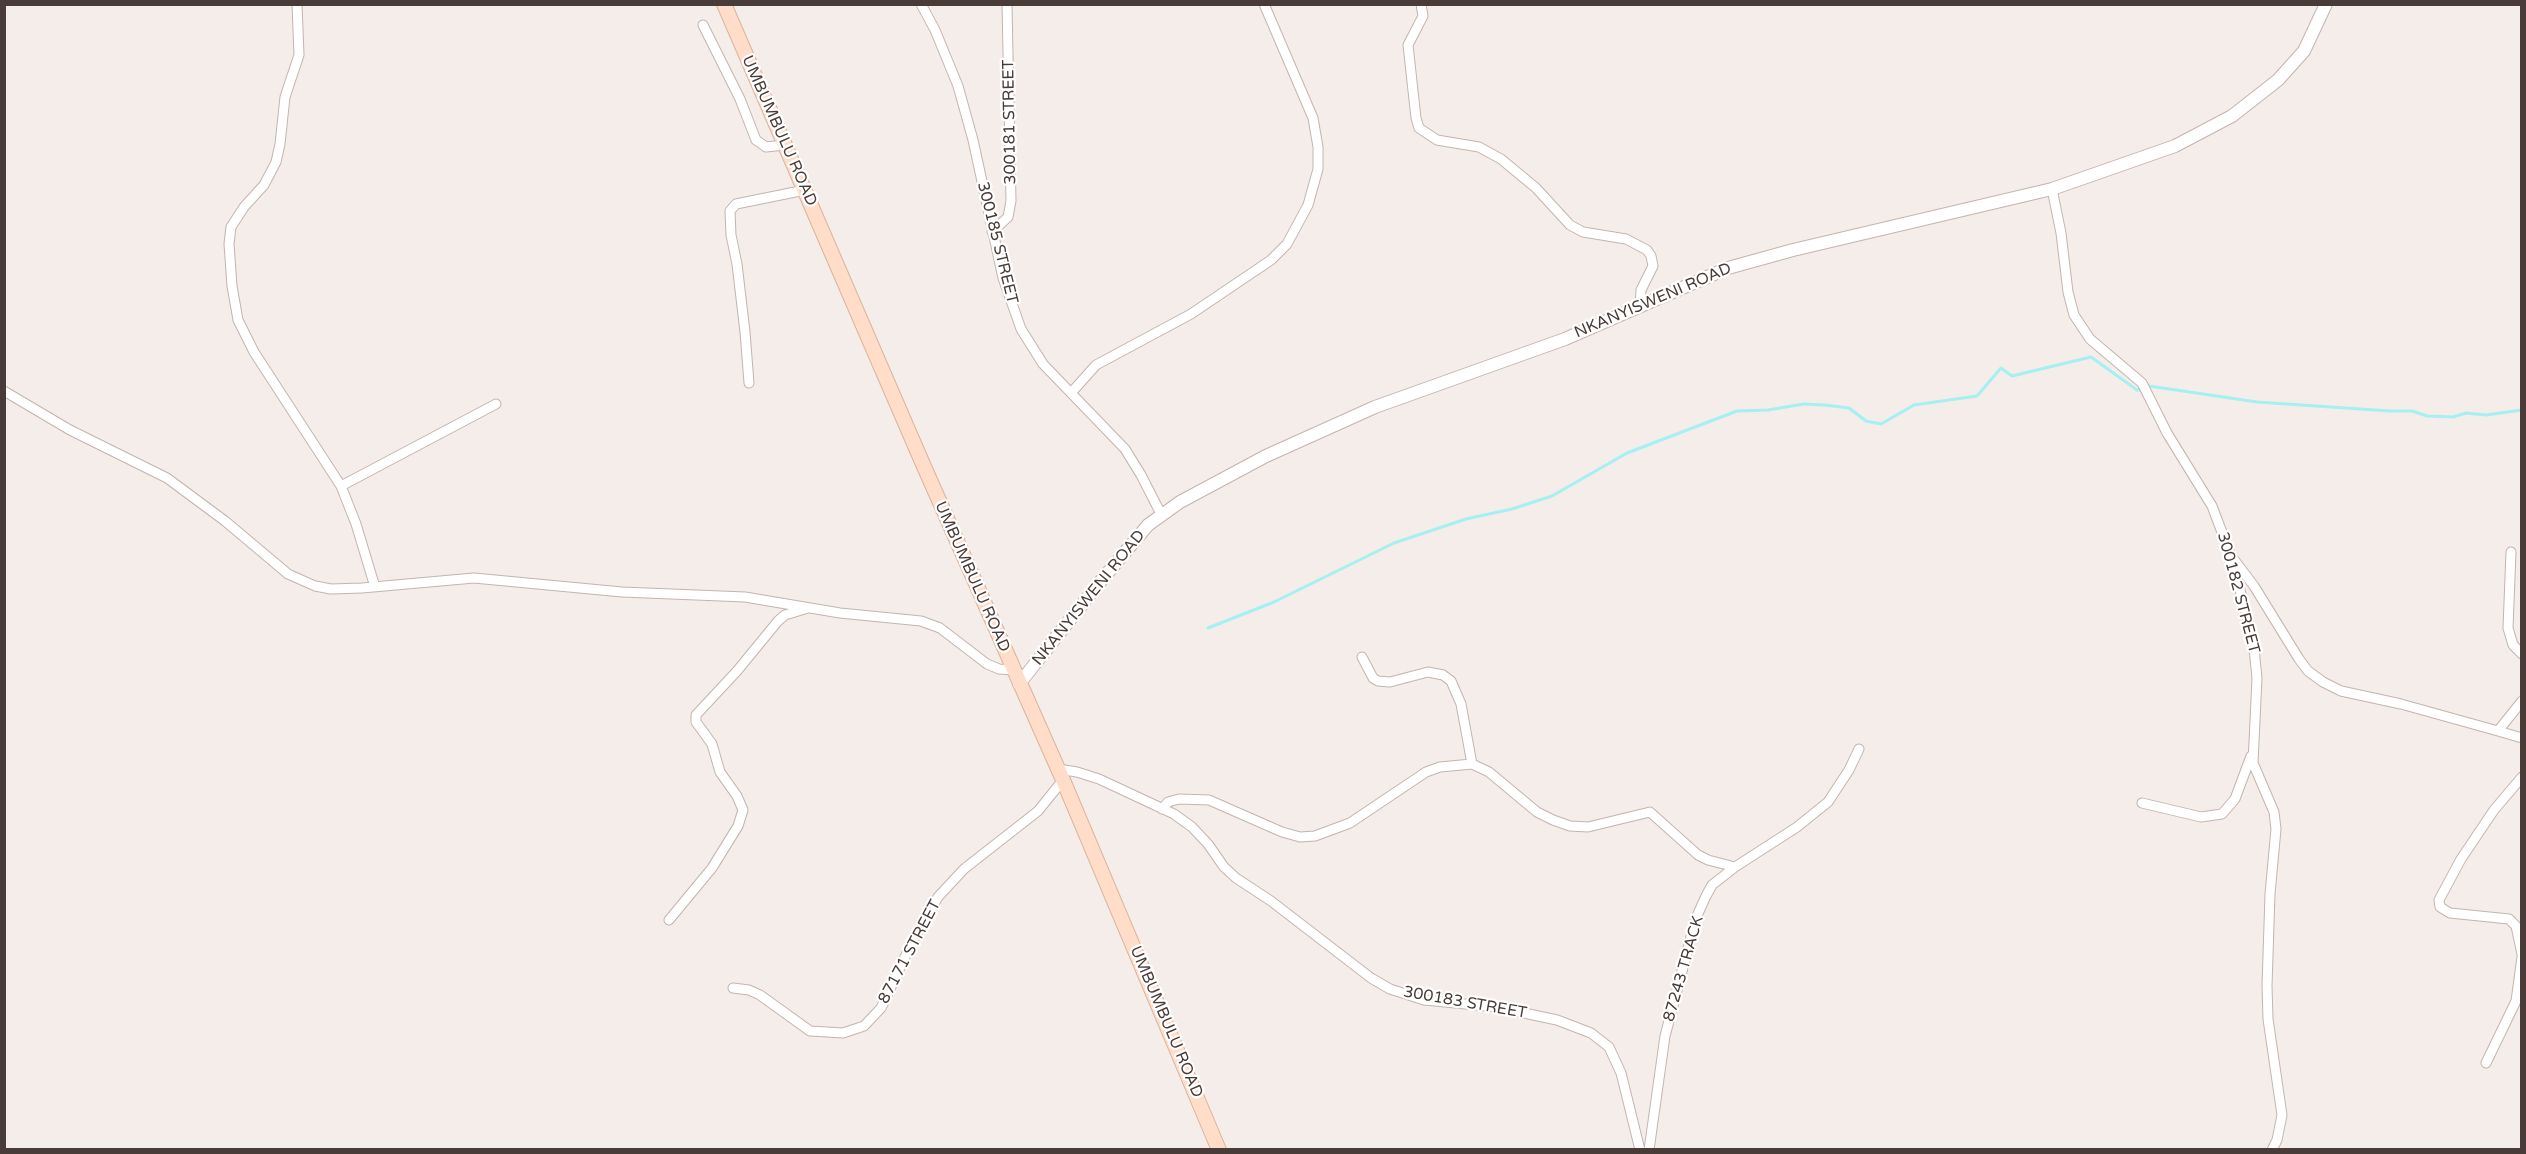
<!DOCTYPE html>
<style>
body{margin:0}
#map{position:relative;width:2526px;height:1154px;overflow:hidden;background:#f5ede9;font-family:"Varela Round",sans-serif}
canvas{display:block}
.frame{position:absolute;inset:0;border:6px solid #493b37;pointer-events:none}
</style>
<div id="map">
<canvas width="2526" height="1154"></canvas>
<div class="frame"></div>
</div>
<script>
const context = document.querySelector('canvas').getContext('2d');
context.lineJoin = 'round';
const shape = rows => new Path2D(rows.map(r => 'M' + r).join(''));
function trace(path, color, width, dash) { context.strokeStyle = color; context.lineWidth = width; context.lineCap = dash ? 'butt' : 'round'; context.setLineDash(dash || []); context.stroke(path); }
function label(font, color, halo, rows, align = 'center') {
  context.font = font + ' "Varela Round",sans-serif'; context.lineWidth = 4.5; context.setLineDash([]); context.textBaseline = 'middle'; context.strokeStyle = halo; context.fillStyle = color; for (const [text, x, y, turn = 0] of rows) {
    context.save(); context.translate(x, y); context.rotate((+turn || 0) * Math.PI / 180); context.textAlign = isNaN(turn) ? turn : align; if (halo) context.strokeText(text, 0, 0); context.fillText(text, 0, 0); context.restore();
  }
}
trace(shape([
 [2149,386,2257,402,2390,411,2412,411,2427,416,2453,417,2466,413,2486,415,2522,410],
 [1208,628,1274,602,1394,543,1466,519,1512,509,1552,496,1627,453,1737,411,1768,410,1804,404,1825,405,1849,408,1866,421,1881,424,1914,405,1977,396,2001,368,2012,376,2091,357,2137,390,2140,390]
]), '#a5f0f3', 3);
const minor = shape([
 [297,4,299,55,285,97,280,144,276,162,264,185,244,207,231,227,229,244,232,286,238,320,254,352,341,486,356,524,375,587],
 [921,4,935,30,958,86,973,140,1003,278,1021,329,1043,364,1125,449,1141,475,1161,514],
 [1421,4,1423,16,1408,45,1416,118,1419,128,1437,140,1479,147,1501,159,1536,188,1570,225,1583,232,1626,239,1647,250,1651,256,1653,266,1641,290,1640,306],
 [703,25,740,99,756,140,766,147,785,145],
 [2052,189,2061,233,2068,292,2074,315,2090,339,2142,383,2167,433,2212,506,2231,556,2253,639,2257,678,2253,763,2274,812,2276,829,2270,894,2267,986,2268,1019,2282,1115,2277,1140,2272,1150],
 [992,232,1008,217,1011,201,1007,4],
 [749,383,745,332,737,264,731,235,730,211,736,204,805,190],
 [4,391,70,430,167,478,225,521,288,574,315,586,331,589,362,588,474,578,622,592,745,597,840,613,921,621,940,628,987,664,999,669,1013,670],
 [1071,393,1096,365,1191,314,1271,260,1287,244,1308,205,1318,169,1318,147,1313,118,1264,4],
 [341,486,496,404],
 [2511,552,2508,628,2513,645,2522,654],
 [2232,557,2254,586,2299,659,2308,671,2323,682,2341,691,2401,704,2498,731,2522,701],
 [1362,657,1373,678,1378,681,1390,682,1428,672,1443,675,1451,681,1461,704,1472,764],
 [2498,731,2522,738],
 [1058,769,1077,772,1099,779,1174,814,1192,827,1208,844,1224,867,1236,878,1271,901,1371,978,1390,989,1424,1000,1496,1007,1557,1020,1591,1033,1609,1047,1621,1073,1640,1150],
 [2522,777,2494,810,2461,859,2439,900,2440,907,2450,913,2509,919,2516,926,2522,954],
 [2142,803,2201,817,2222,814,2235,799,2251,756],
 [1162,809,1168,802,1179,799,1209,800,1282,832,1300,837,1315,836,1350,823,1426,772,1440,767,1472,764,1489,772,1537,812,1553,820,1570,826,1588,827,1650,812,1698,855,1708,860,1735,867],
 [669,920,712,868,738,826,743,810,737,796,720,772,712,744,696,722,696,715,737,671,778,621,785,615,808,608],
 [733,988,749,990,760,995,810,1031,843,1033,864,1026,881,1008,912,942,938,897,964,869,1038,811,1063,780],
 [2486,1063,2516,1001,2522,957],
 [1649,1150,1665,1036,1696,918,1706,896,1712,885,1735,867,1797,827,1828,802,1849,770,1859,749]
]);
const tertiary = shape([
 [1019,684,1100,582,1148,525,1180,502,1266,456,1375,407,1565,339,1728,268,1793,250,2052,189,2175,146,2232,116,2278,80,2304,51,2326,4]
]);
const secondary = shape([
 [724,4,922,462,1063,780,1219,1150]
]);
trace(minor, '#c4b4ae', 11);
trace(tertiary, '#c4b4ae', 14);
trace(secondary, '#dcb39c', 16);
trace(minor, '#fff', 9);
trace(tertiary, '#fff', 12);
trace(secondary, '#ffddc9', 14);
label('16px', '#493b37', '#fff', [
 ["300181 STREET",1010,122,-91],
 ["UMBUMBULU ROAD",779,131,66],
 ["300185 STREET",997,243,76],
 ["NKANYISWENI ROAD",1653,301,-23],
 ["UMBUMBULU ROAD",972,577,66],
 ["300182 STREET",2238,593,75],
 ["NKANYISWENI ROAD",1089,598,-51],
 ["87171 STREET",910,952,-62],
 ["87243 TRACK",1684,969,-74],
 ["300183 STREET",1465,1003,10],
 ["UMBUMBULU ROAD",1166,1022,67]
]);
</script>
